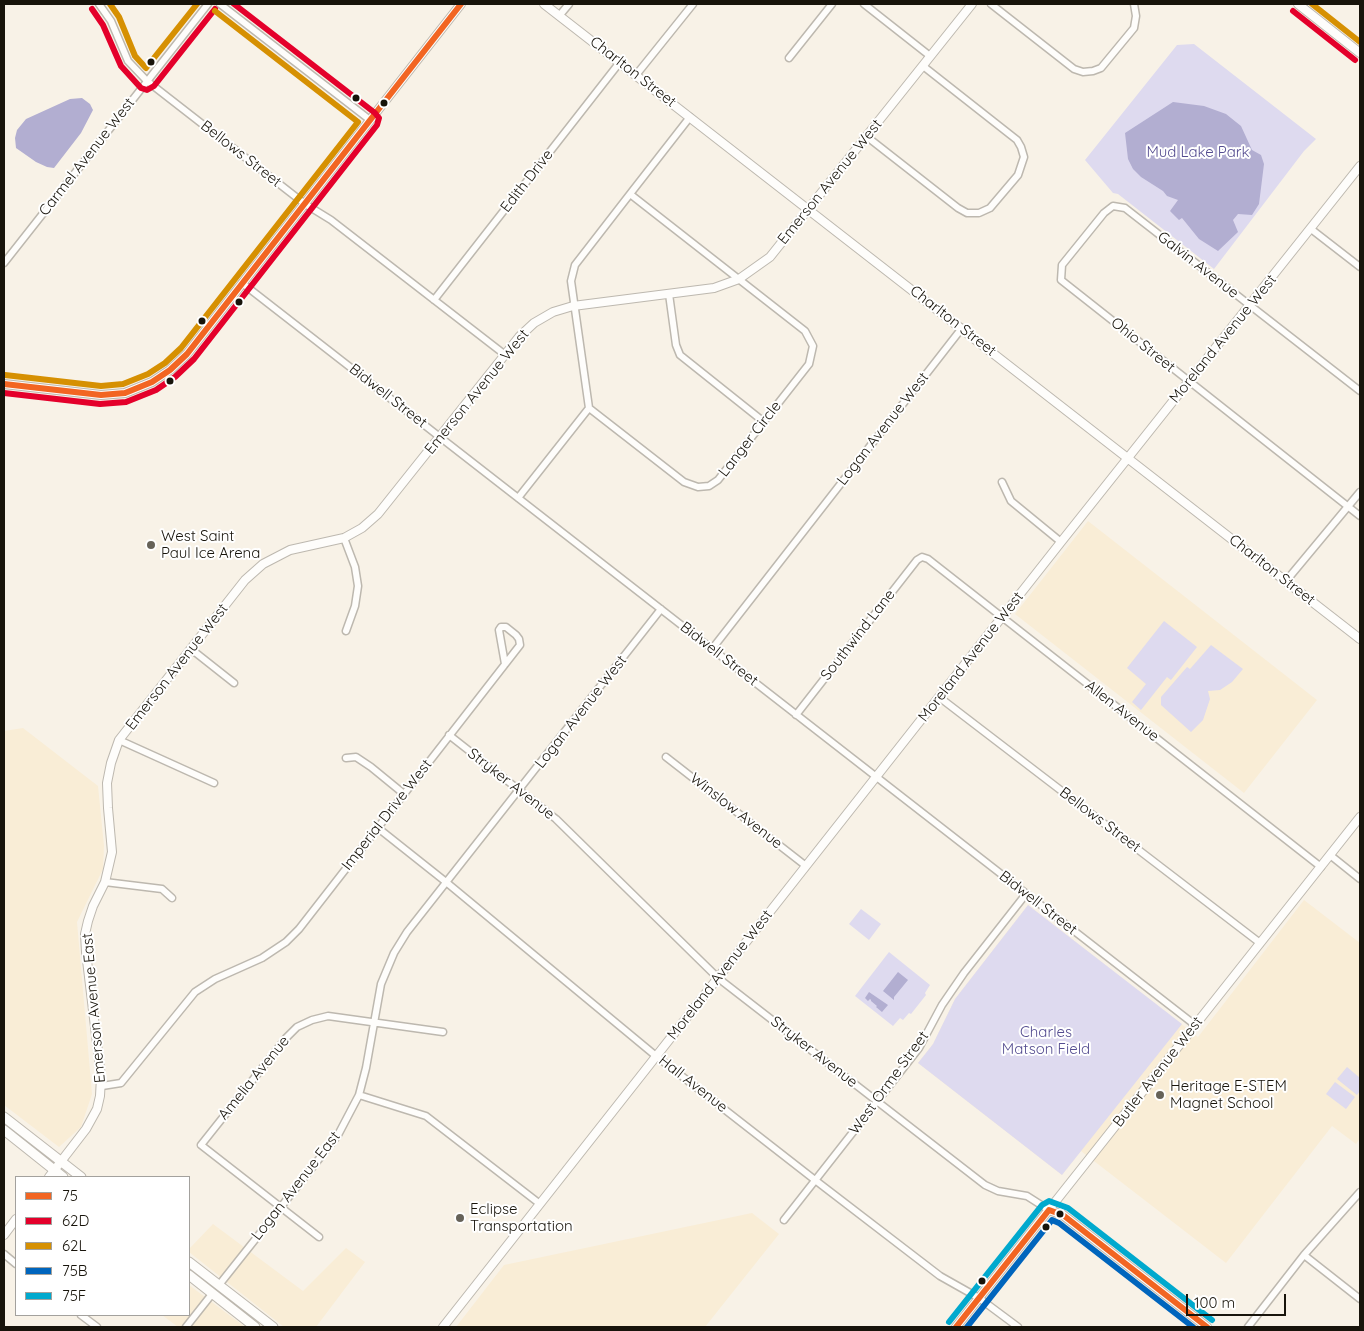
<!DOCTYPE html>
<style>
body{margin:0}
#map{position:relative;width:1364px;height:1331px;overflow:hidden;background:#f8f2e7;font-family:Quicksand,sans-serif}
canvas{display:block}
.frame{position:absolute;inset:0;border:5px solid #18140b;pointer-events:none}
.legend{position:absolute;left:15px;top:1176px;width:175px;height:140px;box-sizing:border-box;background:#fff;border:1px solid #a3a19d;margin:0;padding:6px 9px;list-style:none;font-size:15px;color:#18140b}
.legend li{display:flex;align-items:center;gap:10px;height:25px}
.legend b{width:25px;border:1px solid #a3a19d}
.scale{position:absolute;left:1186px;top:1294px;width:100px;height:22px;box-sizing:border-box;border:2px solid #18140b;border-top:0;padding-left:6px;font-size:15px;line-height:18px;white-space:nowrap;color:#18140b;-webkit-text-stroke:4px #fff;paint-order:stroke}
</style>
<div id="map">
<canvas width="1364" height="1331"></canvas>
<div class="frame"></div>
<ul class="legend">
<li><b style="height:6px;background:#f26522"></b>75</li>
<li><b style="height:6px;background:#e4002b"></b>62D</li>
<li><b style="height:6px;background:#d69002"></b>62L</li>
<li><b style="height:6px;background:#0065bd"></b>75B</li>
<li><b style="height:6px;background:#00a9ce"></b>75F</li>
</ul>
<div class="scale">100 m</div>
</div>
<script>
const context = document.querySelector('canvas').getContext('2d');
context.lineJoin = 'round';
function paint(path, color) { context.fillStyle = color; context.fill(path, 'evenodd'); }
const shape = rows => new Path2D(rows.map(r => 'M' + r).join(''));
function trace(path, color, width, dash) { context.strokeStyle = color; context.lineWidth = width; context.lineCap = dash ? 'butt' : 'round'; context.setLineDash(dash || []); context.stroke(path); }
function label(font, color, halo, rows, align = 'center') {
  context.font = font + ' Quicksand,sans-serif'; context.lineWidth = 4; context.setLineDash([]); context.textBaseline = 'middle'; context.strokeStyle = halo; context.fillStyle = color; for (const [text, x, y, turn = 0] of rows) {
    context.save(); context.translate(x, y); context.rotate((+turn || 0) * Math.PI / 180); context.textAlign = isNaN(turn) ? turn : align; if (halo) context.strokeText(text, 0, 0); context.fillText(text, 0, 0); context.restore();
  }
}
paint(shape([
 [1088,521,1317,700,1244,793,1015,614],
 [23,728,98,786,104,846,103,869,77,922,92,1094,81,1127,59,1147,4,1105,4,731],
 [1304,900,1360,943,1360,1138,1356,1144,1332,1126,1226,1263,1081,1151,1062,1175,918,1063,933,1044,955,999,1028,905,1198,1037],
 [752,1213,779,1234,705,1327,456,1327,504,1265],
 [213,1224,303,1291,346,1248,365,1262,316,1327,284,1327,189,1252,189,1249],
 [189,1285,245,1327,178,1327,162,1315,189,1315]
]), '#f9edd6');
paint(shape([
 [1194,44,1316,139,1304,151,1214,269,1118,194,1113,193,1085,160,1177,45],
 [1164,621,1197,647,1171,680,1167,677,1141,710,1132,702,1146,684,1127,668],
 [1211,645,1243,669,1232,682,1220,690,1208,691,1210,699,1203,720,1191,732,1161,705,1161,697,1187,667,1190,669],
 [1028,905,1182,1024,1062,1175,918,1063,933,1044,955,999],
 [861,909,881,924,869,940,849,924],
 [889,952,930,985,925,993,926,995,911,1014,909,1013,903,1020,900,1018,893,1026,855,996],
 [1347,1067,1360,1078,1360,1091,1357,1095,1337,1079],
 [1335,1082,1355,1097,1346,1109,1326,1094]
]), '#dedaef');
paint(shape([
 [82,98,90,104,93,110,81,133,54,168,47,167,36,162,16,148,15,138,17,130,26,119,70,99],
 [1173,102,1204,106,1226,114,1241,126,1252,150,1261,155,1264,164,1259,204,1252,215,1238,214,1233,220,1238,232,1218,251,1199,239,1182,218,1179,220,1170,211,1178,200,1167,196,1163,191,1141,177,1133,169,1128,159,1125,133],
 [898,972,908,980,894,997,894,1000,883,991],
 [869,992,888,1005,882,1012,876,1007,877,1006,871,1001,871,1000,870,999,868,1001,865,998]
]), '#b2aed1');
const minor = shape([
 [99,4,111,21,128,61,147,81,305,204,331,220,504,354],
 [220,4,370,120],
 [864,4,930,56],
 [991,4,1074,69,1083,72,1093,71,1101,68,1134,28,1136,16,1134,4],
 [559,16,569,4],
 [789,58,832,4],
 [636,75,693,4],
 [866,136,958,208,967,213,979,213,990,208,1018,175,1024,157,1021,147,1017,140,923,66],
 [630,194,805,331,813,346,809,364,718,480,709,486,698,487,684,482,589,408,571,281,575,265,630,194,690,117],
 [1311,229,1360,267],
 [4,263,208,4],
 [242,283,1195,1025],
 [669,294,676,345,680,355,764,422],
 [434,300,620,62],
 [1360,391,1125,208,1113,206,1104,213,1062,265,1061,280,1360,516],
 [1002,482,1011,501,1061,542],
 [518,498,589,408],
 [344,538,355,567,358,586,355,606,346,631],
 [1286,581,1360,492],
 [191,649,234,683],
 [712,649,962,328],
 [939,697,1260,943],
 [796,715,917,560,922,557,928,559,1321,867],
 [449,735,556,819,718,978,985,1185,998,1191,1027,1196,1049,1210],
 [119,740,214,783],
 [666,757,806,866],
 [346,758,356,757,371,767,404,794],
 [378,828,446,882,656,1056,815,1180,940,1276,979,1298,1018,1327],
 [1330,855,1360,879],
 [105,882,162,889,172,898],
 [102,1086,121,1083,195,992,215,979,262,958,286,942,299,929,520,645,519,639,516,635,506,627,501,627,499,630,505,664],
 [359,1095,426,1116,540,1204],
 [784,1220,919,1048,942,1005,964,973,1026,894],
 [319,1237,201,1145,286,1038,297,1027,312,1020,328,1016,443,1032],
 [4,1254,16,1264],
 [1304,1255,1360,1299],
 [219,1285,338,1135,359,1095,366,1068,381,984,394,953,407,932,661,609],
 [81,1315,97,1327],
 [186,1327,212,1294],
 [1248,1327,1304,1255,1360,1192]
]);
const tertiary = shape([
 [544,4,1360,639],
 [1298,4,1360,53],
 [4,384,101,395,125,393,152,382,170,370,187,354,461,4],
 [49,1177,86,1129,97,1109,100,1096,101,1077,86,952,85,934,88,921,93,906,105,882,112,852,108,808,107,783,111,763,119,740,245,580,263,564,290,550,344,538,362,528,378,514,519,337,534,323,553,312,573,306,714,288,739,279,770,257,972,4],
 [1049,1210,1063,1215,1207,1327],
 [4,1235,16,1219],
 [443,1327,1061,542,1360,166],
 [956,1327,1360,817]
]);
const secondary = shape([
 [4,1117,81,1177],
 [4,1130,63,1177],
 [189,1262,273,1327],
 [189,1275,255,1327]
]);
trace(minor, '#bdb8af', 9);
trace(tertiary, '#bdb8af', 10);
trace(secondary, '#bdb8af', 11);
trace(minor, '#fefdfb', 6);
trace(tertiary, '#fefdfb', 8);
trace(secondary, '#fefdfb', 9);
trace(shape([
 [4,384,101,395,125,393,152,382,170,370,187,354,461,4],
 [956,1327,1049,1210,1063,1215,1207,1327]
]), '#f26522', 6);
trace(shape([
 [92,9,103,25,121,66,141,88,147,90,154,86,215,9],
 [1293,11,1355,60],
 [4,393,100,404,126,402,156,390,175,377,194,359,377,125,379,118,375,113,234,4]
]), '#e4002b', 6);
trace(shape([
 [110,4,119,17,135,56,146,68,197,4],
 [1312,4,1360,42],
 [5,375,101,386,123,384,148,374,165,363,181,348,358,122,215,11]
]), '#d69002', 6);
trace(shape([
 [967,1327,1052,1220,1059,1223,1193,1327]
]), '#0065bd', 6);
trace(shape([
 [949,1322,1042,1205,1049,1201,1068,1208,1212,1320]
]), '#00a9ce', 6);
for (const [x, y, r, color] of [
 [151,62,4.5,"#18140b"],
 [356,98,4.5,"#18140b"],
 [384,103,4.5,"#18140b"],
 [239,302,4.5,"#18140b"],
 [202,321,4.5,"#18140b"],
 [170,381,4.5,"#18140b"],
 [151,545,5,"#666258"],
 [1160,1095,5,"#666258"],
 [1060,1214,4.5,"#18140b"],
 [460,1218,5,"#666258"],
 [1046,1227,4.5,"#18140b"],
 [982,1281,4.5,"#18140b"]
]) { const dot = new Path2D(); dot.arc(x, y, r, 0, 2 * Math.PI); context.fillStyle = color; context.fill(dot); trace(dot, '#fff', 2); }
label('15px', '#18140b', '#fff', [
 ["Charlton Street",633,72,38],
 ["Bellows Street",241,154,38],
 ["Carmel Avenue West",87,157,-52],
 ["Edith Drive",527,181,-52],
 ["Emerson Avenue West",830,182,-51],
 ["Galvin Avenue",1198,265,38],
 ["Charlton Street",953,321,38],
 ["Moreland Avenue West",1223,339,-51],
 ["Ohio Street",1143,345,39],
 ["Emerson Avenue West",477,392,-51],
 ["Bidwell Street",388,396,38],
 ["Logan Avenue West",883,429,-52],
 ["Langer Circle",750,439,-52],
 ["Charlton Street",1272,570,38],
 ["Southwind Lane",858,635,-52],
 ["Bidwell Street",719,654,38],
 ["Moreland Avenue West",971,657,-52],
 ["Emerson Avenue West",177,667,-52],
 ["Allen Avenue",1122,711,38],
 ["Logan Avenue West",581,712,-52],
 ["Stryker Avenue",511,784,38],
 ["Winslow Avenue",736,811,38],
 ["Imperial Drive West",387,815,-52],
 ["Bellows Street",1100,820,37],
 ["Bidwell Street",1038,903,38],
 ["Moreland Avenue West",720,975,-52],
 ["Emerson Avenue East",94,1008,-95],
 ["Stryker Avenue",814,1052,38],
 ["Butler Avenue West",1158,1072,-52],
 ["Amelia Avenue",254,1078,-51],
 ["West Orme Street",889,1083,-54],
 ["Hall Avenue",693,1084,38],
 ["Logan Avenue East",296,1186,-52]
]);
label('15px', '#544c90', '#fff', [
 ["Mud Lake Park",1198,152],
 ["Charles",1046,1032],
 ["Matson Field",1046,1049]
]);
label('15px', '#18140b', '#fff', [
 ["West Saint",161,536],
 ["Paul Ice Arena",161,553],
 ["Heritage E-STEM",1170,1086],
 ["Magnet School",1170,1103],
 ["Eclipse",470,1209],
 ["Transportation",470,1226]
], 'left');
</script>
